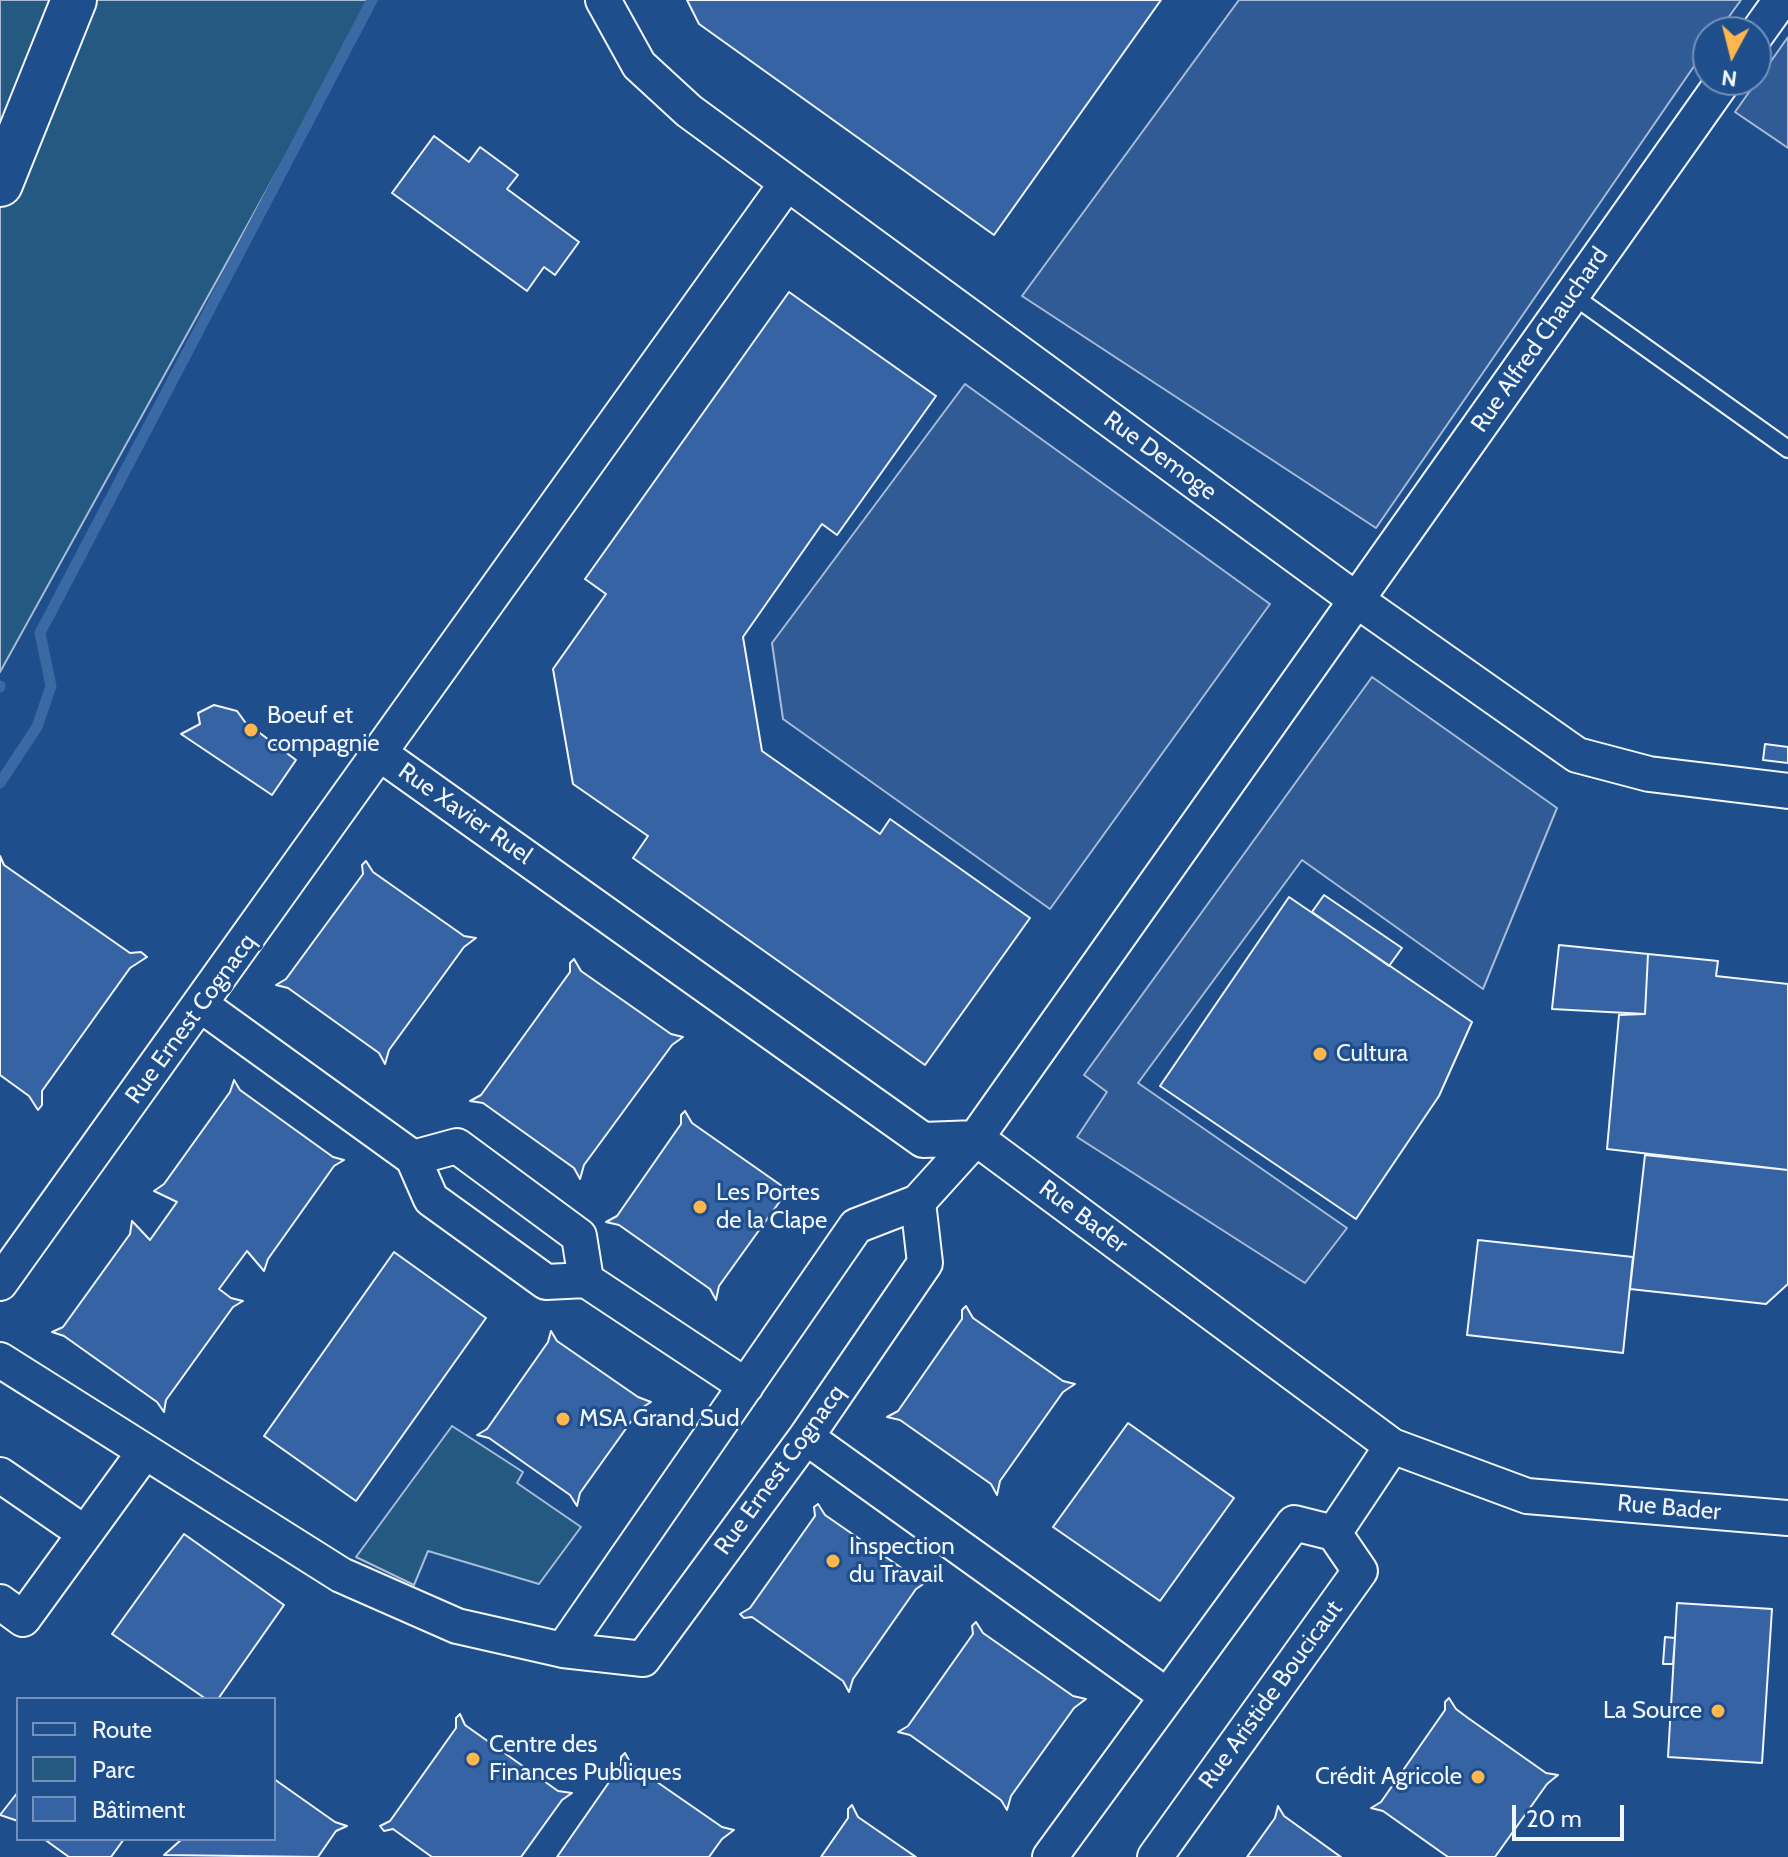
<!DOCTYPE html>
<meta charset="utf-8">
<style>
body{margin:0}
#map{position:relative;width:1788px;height:1857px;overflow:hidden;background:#1f4e8c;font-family:Cabin,sans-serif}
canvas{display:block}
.legend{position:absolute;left:16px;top:1697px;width:260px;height:144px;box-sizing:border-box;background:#1f4e8c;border:2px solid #7391ba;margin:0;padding:10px 14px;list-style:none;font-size:24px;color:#f2f6ff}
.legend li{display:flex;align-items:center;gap:16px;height:40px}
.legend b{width:40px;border:2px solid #7391ba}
.north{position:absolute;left:1692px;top:16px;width:80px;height:80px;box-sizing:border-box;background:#1f4e8c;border:2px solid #7391ba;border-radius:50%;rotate:187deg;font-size:22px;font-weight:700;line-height:32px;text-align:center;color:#f2f6ff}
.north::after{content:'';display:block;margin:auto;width:28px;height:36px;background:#ffb74d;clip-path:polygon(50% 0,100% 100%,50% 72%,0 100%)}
.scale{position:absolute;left:1512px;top:1805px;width:112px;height:36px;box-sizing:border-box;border:4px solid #f2f6ff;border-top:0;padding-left:10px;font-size:24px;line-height:28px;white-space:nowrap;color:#f2f6ff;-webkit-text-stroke:6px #1f4e8c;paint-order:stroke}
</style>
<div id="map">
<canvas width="1788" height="1857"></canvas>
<ul class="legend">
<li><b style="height:10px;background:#1f4e8c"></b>Route</li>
<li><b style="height:22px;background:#245a82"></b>Parc</li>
<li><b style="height:22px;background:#3563a3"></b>Bâtiment</li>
</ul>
<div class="north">N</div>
<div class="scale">20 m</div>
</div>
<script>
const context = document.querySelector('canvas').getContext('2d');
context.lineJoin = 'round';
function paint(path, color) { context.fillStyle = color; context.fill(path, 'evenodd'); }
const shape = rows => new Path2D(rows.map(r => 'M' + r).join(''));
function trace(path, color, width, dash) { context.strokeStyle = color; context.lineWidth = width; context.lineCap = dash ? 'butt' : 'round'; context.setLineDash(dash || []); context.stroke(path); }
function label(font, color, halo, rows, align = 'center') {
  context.font = font + ' Cabin,sans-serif'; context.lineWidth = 6; context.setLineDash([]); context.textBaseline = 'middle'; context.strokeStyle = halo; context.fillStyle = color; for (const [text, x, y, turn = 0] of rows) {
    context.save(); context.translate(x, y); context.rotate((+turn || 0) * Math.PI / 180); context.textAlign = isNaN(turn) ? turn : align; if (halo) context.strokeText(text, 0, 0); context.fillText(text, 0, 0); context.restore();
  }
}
const green = shape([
 [0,0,372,0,0,672,0,0],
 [452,1426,523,1472,517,1483,581,1527,539,1584,428,1551,414,1585,356,1557,452,1426]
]);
paint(green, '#245a82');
trace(green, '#a8bbd7', 2);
const parking = shape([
 [1239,0,1741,0,1718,32,1708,32,1708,46,1376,528,1022,296,1239,0],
 [1788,37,1788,148,1735,112,1788,37],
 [965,384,1270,604,1050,909,783,719,772,643,965,384],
 [1372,677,1557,808,1483,989,1302,860,1138,1083,1347,1228,1305,1283,1077,1137,1107,1092,1084,1075,1372,677]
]);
paint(parking, '#305b95');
trace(parking, '#a8bbd7', 2);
trace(shape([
 [0,686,0,687],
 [0,783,37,727,51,686,40,633,372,0]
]), '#3b69a3', 11);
const building = shape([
 [687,0,1161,0,994,235,699,24,687,0],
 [434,136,469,162,480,147,518,175,507,189,579,242,555,275,544,267,527,291,392,193,434,136],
 [789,292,936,396,837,535,822,524,743,637,762,751,880,834,890,819,1030,918,925,1065,633,858,648,836,573,784,553,669,606,594,585,579,789,292],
 [214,705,237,711,245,722,296,760,272,795,181,734,200,724,198,713,214,705],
 [1765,744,1788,747,1788,763,1763,760,1765,744],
 [0,856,4,865,130,953,141,952,147,957,130,968,42,1091,42,1105,38,1110,29,1096,0,1075,0,856],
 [366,861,373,872,464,936,476,938,464,947,389,1050,385,1064,379,1053,288,988,276,985,286,979,363,874,362,865,366,861],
 [1324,895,1402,948,1389,966,1312,912,1324,895],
 [1289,897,1472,1022,1439,1096,1356,1219,1160,1086,1289,897],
 [1559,945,1648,954,1645,1014,1552,1009,1559,945],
 [1648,954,1718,961,1716,976,1788,984,1788,1170,1607,1149,1619,1015,1645,1014,1648,954],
 [574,959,581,971,671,1034,683,1037,672,1045,584,1165,580,1179,574,1168,483,1103,470,1101,481,1095,570,972,570,963,574,959],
 [234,1080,240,1090,333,1157,344,1160,334,1166,268,1259,264,1271,247,1251,219,1289,231,1298,243,1301,233,1307,166,1400,164,1412,157,1402,64,1336,52,1332,63,1327,130,1234,132,1221,150,1240,177,1202,154,1191,164,1184,230,1092,234,1080],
 [685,1111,692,1123,782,1186,794,1189,783,1197,719,1286,716,1300,710,1289,619,1225,606,1222,617,1216,681,1124,681,1115,685,1111],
 [1645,1155,1788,1170,1788,1284,1766,1304,1630,1289,1645,1155],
 [1478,1240,1633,1257,1623,1353,1467,1335,1478,1240],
 [394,1252,486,1318,356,1501,264,1436,394,1252],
 [966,1306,973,1318,1063,1381,1075,1384,1063,1392,1000,1481,997,1495,991,1484,900,1420,887,1417,898,1411,962,1319,962,1310,966,1306],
 [551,1331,557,1341,638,1397,651,1402,640,1409,580,1493,577,1506,570,1495,489,1438,477,1435,487,1429,548,1342,551,1331],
 [1128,1423,1234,1498,1160,1601,1053,1527,1128,1423],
 [818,1504,825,1515,916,1578,928,1581,916,1589,853,1679,849,1692,843,1681,752,1617,744,1618,740,1614,750,1608,815,1516,814,1507,818,1504],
 [184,1534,284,1605,218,1699,206,1699,112,1634,184,1534],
 [1677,1603,1772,1609,1762,1763,1668,1757,1677,1603],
 [976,1622,983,1633,1073,1696,1086,1699,1074,1708,1011,1796,1007,1810,1001,1800,910,1735,898,1732,908,1726,973,1634,972,1626,976,1622],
 [1665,1637,1675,1638,1673,1664,1663,1664,1665,1637],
 [1449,1698,1456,1709,1468,1718,1546,1773,1558,1775,1547,1784,1495,1857,1448,1857,1383,1811,1371,1808,1381,1802,1445,1710,1445,1702,1449,1698],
 [460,1714,465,1725,558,1791,572,1793,562,1800,521,1857,432,1857,393,1829,384,1831,380,1826,390,1821,456,1728,456,1718,460,1714],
 [625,1753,631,1764,722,1827,734,1830,722,1839,709,1857,557,1857,621,1765,621,1757,625,1753],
 [274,1779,335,1822,347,1826,336,1831,318,1857,164,1855,182,1839,274,1839,274,1779],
 [18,1792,18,1821,0,1815,18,1792],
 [852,1805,858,1817,916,1857,821,1857,848,1818,848,1809,852,1805],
 [1278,1806,1284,1816,1341,1857,1247,1857,1275,1818,1278,1806],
 [44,1839,124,1839,111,1857,69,1857,44,1839]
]);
paint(building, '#3563a3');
trace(building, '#f2f6ff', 2);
const service = shape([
 [1572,295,1788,449]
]);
const minor = shape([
 [603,0,639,65,689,111,1355,599,1577,755,1649,774,1788,791],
 [1756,35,1781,0],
 [1724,80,976,1138,1392,1446,1527,1496,1788,1518],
 [787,183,379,753,923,1140,976,1138],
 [201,1005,413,1158],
 [918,1202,925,1263,806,1437,643,1659,563,1650,856,1226,918,1202,976,1138],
 [586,1280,579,1236,457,1146,413,1158,431,1199,546,1282,586,1280,746,1386],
 [0,1283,379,753],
 [0,1360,341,1575,457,1626,563,1650],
 [806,1437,1167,1696],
 [0,1475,83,1532],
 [1334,1533,1392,1446],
 [0,1602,23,1619,143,1454],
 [1050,1857,1294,1523,1334,1533,1360,1571,1155,1857]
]);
const motorway = shape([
 [0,184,74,0]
]);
trace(service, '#f2f6ff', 20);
trace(minor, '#f2f6ff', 38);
trace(motorway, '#f2f6ff', 48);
trace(service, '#1f4e8c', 16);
trace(minor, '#1f4e8c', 34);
trace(motorway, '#1f4e8c', 44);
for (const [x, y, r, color] of [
 [251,730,8,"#ffb74d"],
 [1320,1054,8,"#ffb74d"],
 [700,1207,8,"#ffb74d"],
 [563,1419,8,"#ffb74d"],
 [833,1561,8,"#ffb74d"],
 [1718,1711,8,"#ffb74d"],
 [473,1759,8,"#ffb74d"],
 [1478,1777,8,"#ffb74d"]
]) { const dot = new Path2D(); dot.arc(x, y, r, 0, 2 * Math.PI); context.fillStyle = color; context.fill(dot); trace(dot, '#1f4e8c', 3); }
label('24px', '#f2f6ff', '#1f4e8c', [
 ["Rue Alfred Chauchard",1540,340,-55],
 ["Rue Demoge",1160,456,36],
 ["Rue Xavier Ruel",465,814,35],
 ["Rue Ernest Cognacq",191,1019,-54],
 ["Rue Bader",1083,1217,37],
 ["Rue Ernest Cognacq",780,1470,-54],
 ["Rue Bader",1669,1508,5],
 ["Rue Aristide Boucicaut",1271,1695,-54]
]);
label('24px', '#f2f6ff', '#1f4e8c', [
 ["Boeuf et",267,716],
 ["compagnie",267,744],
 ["Cultura",1336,1054],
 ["Les Portes",716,1193],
 ["de la Clape",716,1221],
 ["MSA Grand Sud",579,1419],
 ["Inspection",849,1547],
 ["du Travail",849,1575],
 ["La Source",1702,1711,"right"],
 ["Centre des",489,1745],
 ["Finances Publiques",489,1773],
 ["Crédit Agricole",1462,1777,"right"]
], 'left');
</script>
